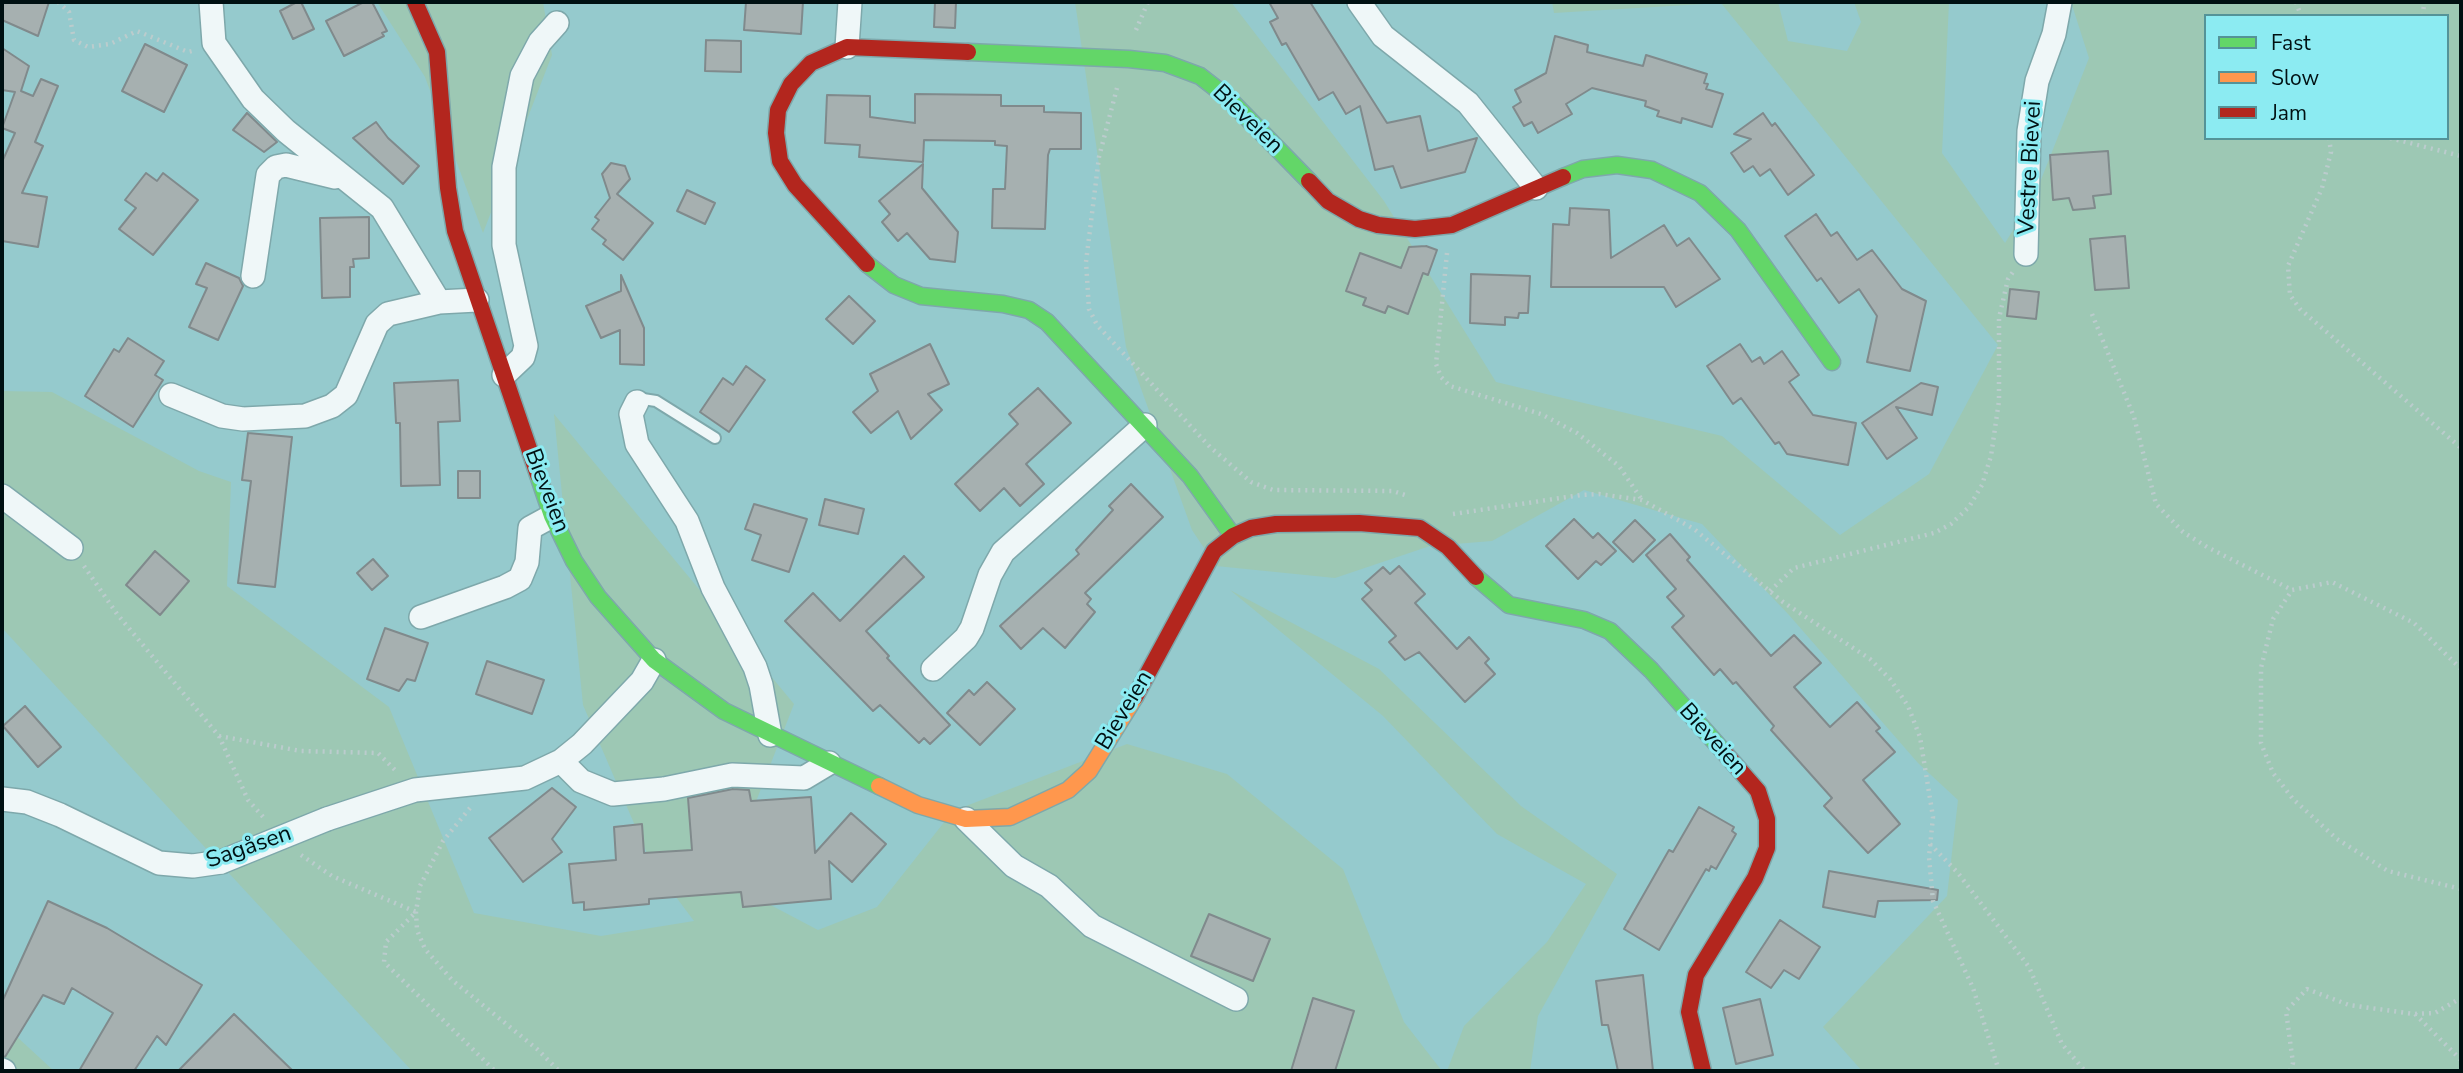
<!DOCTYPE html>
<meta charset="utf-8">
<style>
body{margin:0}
#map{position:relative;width:2463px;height:1073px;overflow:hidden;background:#95cacd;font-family:"Nunito Sans",sans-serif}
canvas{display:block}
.frame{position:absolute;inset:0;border:4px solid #001012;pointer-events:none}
.legend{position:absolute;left:2204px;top:14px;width:245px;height:126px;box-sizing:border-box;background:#8cebf2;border:2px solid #549398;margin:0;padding:9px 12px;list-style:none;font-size:21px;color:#001012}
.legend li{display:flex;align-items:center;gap:14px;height:35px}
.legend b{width:35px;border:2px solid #549398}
</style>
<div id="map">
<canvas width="2463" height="1073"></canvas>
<div class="frame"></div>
<ul class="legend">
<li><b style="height:9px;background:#63d668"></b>Fast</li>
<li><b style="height:9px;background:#ff974d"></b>Slow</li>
<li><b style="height:9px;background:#b3261e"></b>Jam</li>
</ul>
</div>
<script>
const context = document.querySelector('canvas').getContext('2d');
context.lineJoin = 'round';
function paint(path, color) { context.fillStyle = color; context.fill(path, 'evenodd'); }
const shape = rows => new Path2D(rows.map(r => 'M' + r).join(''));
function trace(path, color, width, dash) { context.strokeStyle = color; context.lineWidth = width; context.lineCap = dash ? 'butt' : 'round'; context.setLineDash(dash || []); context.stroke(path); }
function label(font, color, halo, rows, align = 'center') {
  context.font = font + ' "Nunito Sans",sans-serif'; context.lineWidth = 6; context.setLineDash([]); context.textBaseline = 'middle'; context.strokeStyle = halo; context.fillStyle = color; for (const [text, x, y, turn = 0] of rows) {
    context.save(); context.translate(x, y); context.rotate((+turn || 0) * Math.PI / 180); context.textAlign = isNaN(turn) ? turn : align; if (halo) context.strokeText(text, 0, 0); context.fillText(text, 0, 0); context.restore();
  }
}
paint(shape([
 [377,2,543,2,552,55,483,233,425,77],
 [1075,2,1231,2,1384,201,1496,382,1722,436,1840,535,1929,474,1998,345,1721,3,1554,13,1552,2,1778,2,1788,41,1847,51,1861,22,1854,2,1949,2,1942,153,2005,243,2035,195,2089,58,2071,2,2461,2,2461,1071,1862,1071,1823,1027,1947,896,1958,800,1918,763,1789,615,1702,524,1584,490,1492,541,1430,546,1335,578,1216,566,1192,530,1126,347],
 [2206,16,2447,16,2447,138,2206,138],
 [2,391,52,392,199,471,231,482,227,586,389,707,474,913,601,936,694,921,652,865,583,705,554,414,794,704,725,881,818,930,877,907,953,811,1127,744,1227,774,1343,869,1404,1022,1442,1071,412,1071,2,628],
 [1230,590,1379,669,1521,806,1617,874,1538,1016,1530,1071,1447,1071,1464,1026,1547,942,1586,884,1497,834,1383,716],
 [2,1023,54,1071,2,1071]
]), '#9dc8b4');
const building = shape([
 [2,2,49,2,38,36,2,20,2,2],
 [297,2,301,2,314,29,293,39,280,11,297,2],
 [364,2,372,2,387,31,382,33,384,36,344,56,326,21,364,2],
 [746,2,803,2,801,34,744,30,746,2],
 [935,2,956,2,955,28,934,27,935,2],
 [1269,2,1310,2,1387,123,1420,116,1428,151,1477,138,1465,172,1401,188,1393,166,1375,170,1360,106,1346,114,1333,92,1319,100,1286,43,1282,45,1270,22,1278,18,1269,2],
 [1555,36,1588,45,1587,52,1643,66,1646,55,1707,74,1704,83,1708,84,1706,89,1723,94,1712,127,1682,118,1681,123,1657,116,1659,111,1645,106,1646,101,1592,88,1566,104,1572,114,1538,133,1532,122,1524,126,1513,107,1521,102,1515,90,1546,73,1555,36],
 [706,40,741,41,741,72,705,71,706,40],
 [145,44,187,65,164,112,122,91,145,44],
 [2,48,29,66,21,91,33,96,41,79,58,86,35,142,43,146,22,193,47,197,38,247,2,241,2,162,15,133,2,128,15,92,2,90,2,48],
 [915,94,1001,95,1001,106,1044,106,1044,112,1081,113,1081,149,1050,149,1048,155,1045,229,992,228,993,189,1005,189,1007,146,995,145,995,141,924,140,923,162,859,157,860,145,825,143,827,95,870,96,870,117,915,123,915,94],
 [247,113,277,142,264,152,233,130,247,113],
 [1763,113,1772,126,1775,123,1814,175,1788,195,1770,169,1760,176,1753,166,1744,172,1731,153,1751,139,1734,134,1763,113],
 [376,122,388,138,419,166,403,184,353,138,376,122],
 [2108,151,2111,194,2093,196,2095,208,2073,210,2069,198,2053,200,2050,155,2108,151],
 [611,163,625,166,630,179,617,194,653,223,623,260,603,244,606,240,592,229,599,220,595,217,610,198,602,174,611,163],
 [923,164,922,188,958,232,955,262,930,259,907,233,898,241,882,222,890,214,879,201,923,164],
 [146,173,157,181,163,173,198,200,153,255,119,229,136,208,125,200,146,173],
 [687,190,715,203,705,224,677,211,687,190],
 [1570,208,1609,210,1611,258,1664,225,1677,246,1689,238,1720,279,1676,307,1664,287,1551,287,1553,224,1569,225,1570,208],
 [1816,214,1831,236,1837,232,1857,260,1872,250,1902,289,1926,301,1910,371,1867,362,1877,316,1859,289,1839,303,1821,278,1817,281,1785,236,1816,214],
 [369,217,369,258,353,259,354,267,350,267,350,297,322,298,320,218,369,217],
 [2125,236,2129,288,2095,290,2090,239,2125,236],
 [1426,246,1437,250,1428,275,1423,273,1408,314,1388,306,1385,313,1363,305,1366,298,1346,291,1360,253,1401,268,1409,247,1426,246],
 [206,263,239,278,243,286,218,340,189,327,207,288,196,284,206,263],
 [1471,274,1530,276,1528,313,1519,313,1518,318,1505,317,1505,325,1470,323,1471,274],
 [621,275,644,328,644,365,620,364,620,330,601,338,586,306,621,291,621,275],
 [2010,289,2039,292,2036,319,2007,316,2010,289],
 [849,296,875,321,853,344,826,319,849,296],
 [128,338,164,361,155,375,163,380,133,427,85,396,114,349,119,352,128,338],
 [930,344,949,384,928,394,942,410,911,439,898,411,871,433,853,412,878,391,870,374,930,344],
 [1740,344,1752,362,1760,357,1764,364,1782,351,1799,375,1789,382,1813,415,1856,423,1848,465,1787,454,1779,442,1775,444,1741,398,1733,404,1707,366,1740,344],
 [746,366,765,380,729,432,700,412,723,378,733,385,746,366],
 [458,380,460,421,438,422,440,485,401,486,400,423,396,423,394,383,458,380],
 [1921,383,1938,387,1932,415,1896,407,1917,438,1887,459,1862,423,1921,383],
 [1038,388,1071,423,1026,464,1044,484,1020,506,1004,488,980,511,955,484,1018,424,1009,414,1038,388],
 [248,433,292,437,275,587,238,583,251,481,242,480,248,433],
 [458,471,480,471,480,498,458,498,458,471],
 [1131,484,1163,517,1085,593,1091,599,1087,604,1095,612,1065,648,1043,628,1021,649,1000,626,1079,554,1076,550,1113,510,1109,506,1131,484],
 [825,499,864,509,858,534,819,525,825,499],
 [754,504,807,519,789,572,752,560,761,535,745,529,754,504],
 [1574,519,1593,538,1598,533,1616,551,1601,565,1596,561,1578,579,1546,546,1574,519],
 [1635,520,1655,540,1633,562,1613,542,1635,520],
 [1670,534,1690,557,1687,560,1771,656,1794,635,1821,663,1794,687,1830,727,1857,702,1880,728,1876,731,1895,752,1863,780,1900,824,1868,853,1824,806,1832,798,1771,730,1774,726,1736,682,1733,684,1720,669,1714,675,1672,627,1684,616,1667,597,1676,589,1646,555,1670,534],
 [155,551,189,581,160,615,126,585,155,551],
 [904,556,924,577,866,631,889,656,887,658,950,725,930,744,924,738,919,743,880,705,873,711,785,621,813,593,840,621,904,556],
 [373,559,388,576,372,590,357,573,373,559],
 [1399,566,1425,594,1415,603,1457,649,1469,637,1489,659,1485,663,1495,674,1465,702,1419,652,1405,660,1389,642,1396,636,1362,599,1372,590,1365,583,1383,567,1390,574,1399,566],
 [385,628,428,643,415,681,407,679,399,691,367,679,385,628],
 [487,661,544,680,532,714,476,694,487,661],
 [987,682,1015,709,980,745,947,713,969,690,974,695,987,682],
 [25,706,61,747,38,767,3,726,25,706],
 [552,788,576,807,552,839,562,852,523,882,489,838,552,788],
 [733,789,749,790,751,801,811,797,815,853,851,813,886,844,852,882,829,861,831,899,743,907,741,892,649,899,649,904,584,910,584,902,573,903,569,864,616,860,614,827,642,824,644,853,692,850,688,798,733,789],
 [1699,807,1734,827,1732,831,1736,834,1716,869,1711,866,1709,871,1706,869,1659,950,1624,929,1669,850,1673,852,1699,807],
 [1829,871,1938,890,1937,900,1878,901,1875,917,1823,907,1829,871],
 [48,901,107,928,202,985,166,1045,157,1036,134,1071,79,1071,113,1013,72,988,64,1004,43,995,5,1057,2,1056,2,1002,48,901],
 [1209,914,1270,939,1253,981,1191,956,1209,914],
 [1780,920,1820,947,1799,979,1784,970,1771,988,1746,972,1780,920],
 [1643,975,1653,1071,1618,1071,1608,1025,1602,1025,1596,981,1643,975],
 [1313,998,1354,1011,1335,1071,1291,1071,1313,998],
 [1760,999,1773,1055,1736,1064,1723,1008,1760,999],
 [234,1014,293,1071,178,1071,234,1014]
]);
paint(building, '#a6b0b0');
trace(building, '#808a8c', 2);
const lane = shape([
 [637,402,643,399,656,401,715,438]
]);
const street = shape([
 [211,2,214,43,253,99,286,131,382,208,439,302],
 [1359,2,1383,36,1468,103,1536,188],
 [847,47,850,2],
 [2026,254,2029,131,2037,81,2054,34,2060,2],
 [253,276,268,175,276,167,286,165,335,177],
 [504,375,523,357,526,346,504,245,504,167,522,76,540,42,557,23],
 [171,395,222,416,243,419,305,416,332,406,346,395,377,324,388,314,439,302,477,300],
 [637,402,631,414,637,444,687,521,713,588,755,667,761,685,770,735],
 [2,496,71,548],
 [421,617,505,587,520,579,527,562,530,528,552,516],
 [933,669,966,638,972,628,990,575,1003,552,1145,425],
 [561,761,581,781,613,794,664,789,732,775,804,778,829,763],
 [2,799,27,802,60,815,159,863,193,866,221,862],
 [327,819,415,790,525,778,561,761,582,744,642,681,654,660],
 [966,819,1014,866,1049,886,1092,926,1236,999],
 [2,1070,4,1071]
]);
const fast = shape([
 [968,52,1129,59,1165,63,1200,76,1227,97,1309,181],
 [1563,177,1583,169,1617,165,1652,170,1700,193,1738,230,1832,362],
 [867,264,894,285,921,296,1003,304,1029,310,1047,322,1190,476,1233,536],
 [538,475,552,516,574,561,598,597,654,660,724,711,879,786],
 [1476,577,1509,605,1584,620,1610,631,1651,670,1723,751]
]);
const slow = shape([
 [879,786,918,805,966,819,1010,817,1068,790,1089,771,1135,697]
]);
const jam = shape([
 [415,2,437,52,448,188,455,231,538,475],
 [1309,181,1328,201,1359,219,1378,225,1415,229,1452,225,1563,177],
 [867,264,795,185,780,161,776,133,778,110,791,84,811,63,847,47,968,52],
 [1135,697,1214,551,1233,536,1251,528,1276,524,1359,523,1420,528,1448,547,1476,577],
 [1703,1071,1689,1012,1696,975,1755,878,1767,848,1767,819,1758,791,1723,751]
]);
trace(lane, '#7ea8ab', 14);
trace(street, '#7ea8ab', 26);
trace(fast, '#7ea8ab', 19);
trace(slow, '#7ea8ab', 19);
trace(jam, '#7ea8ab', 19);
trace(shape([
 [58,2,69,12,74,40,88,47,110,44,137,31,188,52,192,51],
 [2296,2,2301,16],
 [2423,16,2424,2],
 [1136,30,1148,2],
 [1117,88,1099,157,1086,262,1089,309,1097,325,1210,447,1251,482,1273,490,1393,491,1405,495],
 [2329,138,2331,152,2322,188,2288,266,2290,295,2300,309,2461,448],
 [2390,138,2461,156],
 [1447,253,1436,364,1441,377,1450,386,1541,414,1577,433,1619,466,1642,500],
 [2092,314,2134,417,2156,504,2183,532,2207,547,2292,590],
 [1453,514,1581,495,1599,494,1642,500,1694,529,1783,602,1870,659,1890,679,1908,706,1920,737,1933,817,1929,857,1933,901,1973,988,1999,1071],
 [84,566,117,614,219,736,248,800,265,819],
 [1770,591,1794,568,1934,533,1951,524,1969,507,1982,485,1991,456,1999,401,1999,318,2008,279,2013,272],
 [2461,669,2414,623,2332,582,2292,590,2273,619,2261,668,2261,743,2273,773,2293,799,2337,839,2388,871,2461,889],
 [219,736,301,751,378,753,397,772],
 [470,808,443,841,420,886,416,912,417,930,425,949,452,980,537,1049,559,1071],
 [1930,844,1958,873,2029,967,2062,1044,2085,1071],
 [301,855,332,876,416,912,386,942,384,962,495,1071],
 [2415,1014,2461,1060],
 [2290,1071,2293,1063,2286,1011,2307,989,2349,1005,2414,1014,2435,1013,2461,998]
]), '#bbcccd', 4.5, [2, 5]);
trace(lane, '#eff7f8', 10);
trace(street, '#eff7f8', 23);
trace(fast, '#63d668', 16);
trace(slow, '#ff974d', 16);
trace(jam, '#b3261e', 16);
const streetBridge = shape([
 [221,862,327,819]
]);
trace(streetBridge, '#7ea8ab', 26, []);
trace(streetBridge, '#eff7f8', 23);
label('23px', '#001012', '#8cebf2', [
 ["Bieveien",1247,120,44],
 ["Vestre Bievei",2031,168,-87],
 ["Bieveien",546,491,69],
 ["Bieveien",1125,711,-59],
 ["Bieveien",1712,740,48],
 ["Sagåsen",249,848,-19]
]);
</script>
